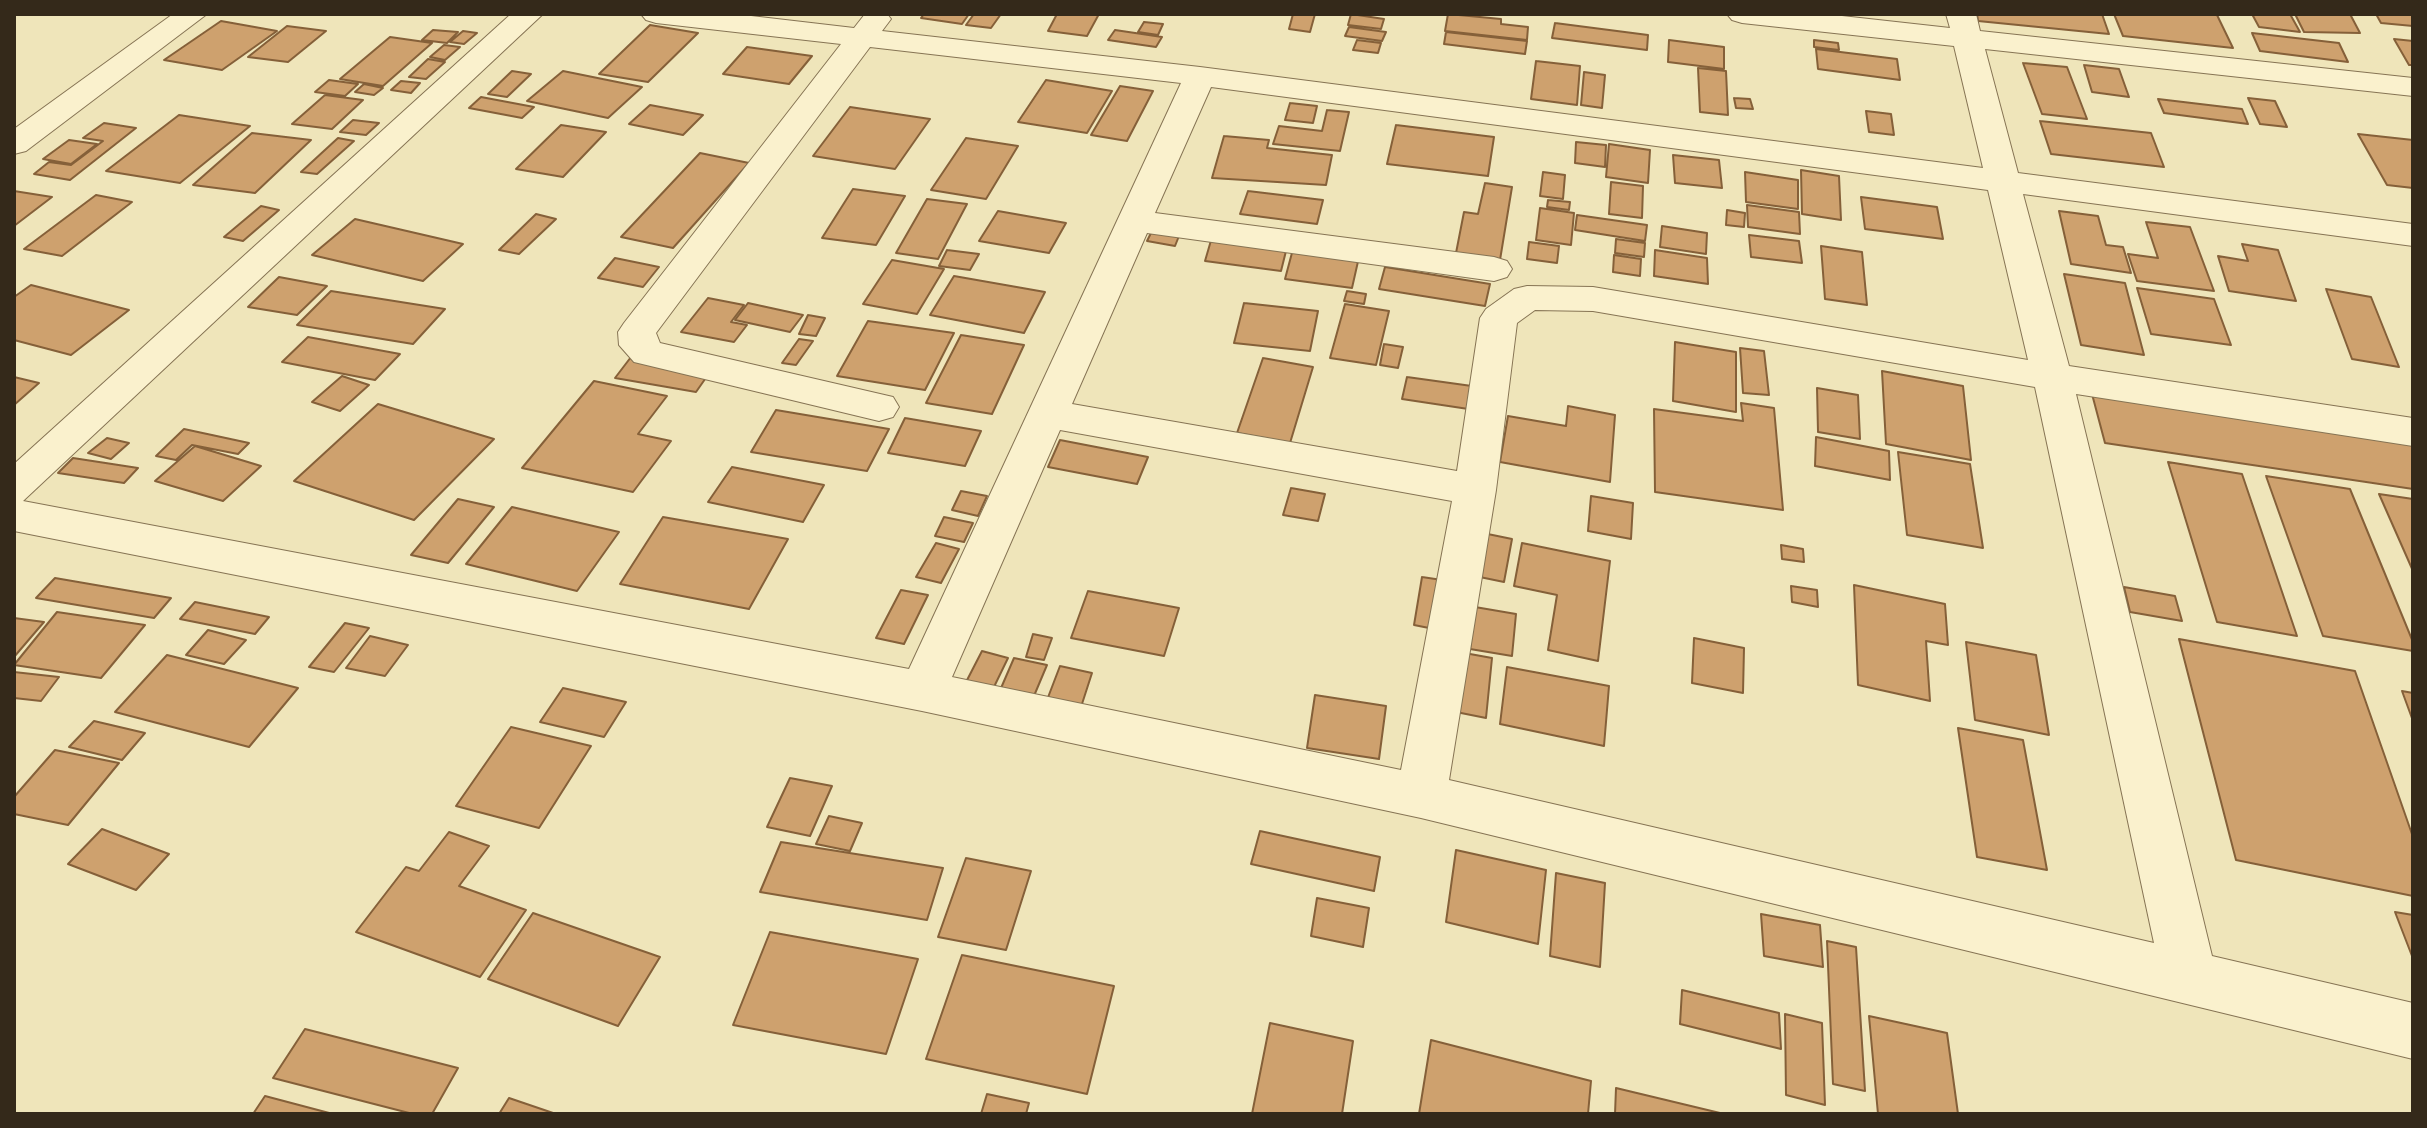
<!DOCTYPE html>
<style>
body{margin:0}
#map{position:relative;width:2427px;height:1128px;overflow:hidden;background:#efe5ba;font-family:"Noto Serif",serif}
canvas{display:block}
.frame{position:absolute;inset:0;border:16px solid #34291a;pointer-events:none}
</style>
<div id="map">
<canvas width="2427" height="1128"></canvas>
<div class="frame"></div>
</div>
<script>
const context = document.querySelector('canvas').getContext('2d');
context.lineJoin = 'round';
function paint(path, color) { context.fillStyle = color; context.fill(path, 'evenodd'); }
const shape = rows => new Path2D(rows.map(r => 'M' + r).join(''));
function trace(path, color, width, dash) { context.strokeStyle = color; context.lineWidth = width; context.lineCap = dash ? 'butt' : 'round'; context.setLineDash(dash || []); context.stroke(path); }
const building = shape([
 [924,14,969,14,962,24,921,18,924,14],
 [974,14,1001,14,991,28,966,25,974,14],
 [1057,14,1099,14,1087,36,1048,31,1057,14],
 [1293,14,1315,14,1310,32,1289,29,1293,14],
 [1351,14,1384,19,1381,29,1348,25,1351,14],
 [1448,14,1501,19,1501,24,1528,27,1527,40,1445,31,1448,14],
 [1977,14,2102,14,2109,34,1978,21,1977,14],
 [2114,14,2217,15,2233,48,2123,36,2114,14],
 [2252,14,2290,14,2300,32,2259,27,2252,14],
 [2295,14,2350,14,2360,33,2304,32,2295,14],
 [2376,14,2413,14,2413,26,2381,23,2376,14],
 [221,21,277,31,222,70,164,60,221,21],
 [1144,22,1163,24,1158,35,1138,32,1144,22],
 [1555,23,1648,35,1647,50,1552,38,1555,23],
 [650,25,698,33,648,82,599,74,650,25],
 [287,26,326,31,288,62,248,57,287,26],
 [1349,27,1386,32,1382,41,1345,36,1349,27],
 [433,30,458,32,447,43,422,40,433,30],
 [1115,30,1162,37,1156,47,1108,40,1115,30],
 [463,31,477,33,464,44,450,42,463,31],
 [1446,32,1527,41,1525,54,1444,44,1446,32],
 [2252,33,2339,43,2348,62,2260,51,2252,33],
 [390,37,432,43,383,86,340,79,390,37],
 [2394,39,2413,41,2413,65,2409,65,2394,39],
 [1357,40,1381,43,1378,53,1353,50,1357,40],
 [1669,40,1724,47,1724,69,1668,62,1669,40],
 [1814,40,1838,43,1839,50,1814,47,1814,40],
 [444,45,460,47,445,60,430,57,444,45],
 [747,47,812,56,789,84,723,74,747,47],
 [1816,49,1897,59,1900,80,1818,69,1816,49],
 [428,59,445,62,426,79,409,77,428,59],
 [1536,61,1580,66,1577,105,1531,99,1536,61],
 [2023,63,2067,67,2087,119,2042,114,2023,63],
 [2084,65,2119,69,2129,97,2092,92,2084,65],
 [1698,68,1726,71,1728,115,1700,112,1698,68],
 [512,71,531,74,507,97,488,94,512,71],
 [563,71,642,87,608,118,527,101,563,71],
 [1584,72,1605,75,1602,108,1581,105,1584,72],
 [329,80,358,84,345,96,315,92,329,80],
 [1046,80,1112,91,1087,133,1018,122,1046,80],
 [401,81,420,83,411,93,391,90,401,81],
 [364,84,383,88,374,95,355,92,364,84],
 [1120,86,1153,91,1127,141,1091,135,1120,86],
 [325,95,363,100,332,129,292,124,325,95],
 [481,97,534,107,522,118,469,108,481,97],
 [1734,98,1750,99,1753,109,1736,108,1734,98],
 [2248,98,2275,101,2287,127,2260,124,2248,98],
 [2158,99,2242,109,2248,124,2164,113,2158,99],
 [1290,103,1317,106,1313,123,1285,120,1290,103],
 [650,105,703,115,683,135,629,124,650,105],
 [850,107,930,119,895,169,813,156,850,107],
 [1327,110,1349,112,1340,151,1273,144,1279,126,1322,131,1327,110],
 [1866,111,1891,114,1894,135,1869,132,1866,111],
 [179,115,250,126,180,183,106,171,179,115],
 [353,120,379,123,366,135,340,132,353,120],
 [2040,121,2151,133,2164,167,2051,154,2040,121],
 [104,123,136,128,70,180,34,174,49,162,71,165,103,141,83,138,104,123],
 [561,125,606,132,563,177,516,169,561,125],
 [1396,125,1494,137,1488,176,1387,164,1396,125],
 [252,133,311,140,255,193,193,185,252,133],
 [2358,134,2413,140,2413,188,2387,185,2358,134],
 [1224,136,1269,140,1267,148,1332,155,1326,185,1212,178,1224,136],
 [338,138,354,141,317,174,301,172,338,138],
 [966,138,1018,146,986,199,931,190,966,138],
 [69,140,97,144,71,164,43,159,69,140],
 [1576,142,1606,145,1605,167,1575,163,1576,142],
 [1609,144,1650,150,1648,183,1606,177,1609,144],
 [700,153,749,163,673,248,621,237,700,153],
 [1673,155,1719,160,1722,188,1675,183,1673,155],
 [1801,170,1839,176,1841,220,1802,214,1801,170],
 [1543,172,1565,175,1563,199,1540,196,1543,172],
 [1745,172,1798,180,1798,209,1746,202,1745,172],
 [1611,182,1643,186,1642,218,1609,214,1611,182],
 [1485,183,1512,187,1500,260,1456,253,1464,212,1478,214,1485,183],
 [853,189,905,196,876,245,822,238,853,189],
 [14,191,52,197,14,226,14,191],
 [1248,191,1323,200,1317,224,1240,214,1248,191],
 [96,195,132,202,62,256,24,249,96,195],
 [1861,197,1937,207,1943,239,1865,229,1861,197],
 [927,199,967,204,938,259,896,253,927,199],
 [1548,200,1570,202,1569,210,1547,207,1548,200],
 [1747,205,1799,212,1800,234,1748,227,1747,205],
 [261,206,279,210,243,241,224,237,261,206],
 [1540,208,1574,213,1571,245,1536,240,1540,208],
 [1727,210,1745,213,1744,227,1726,225,1727,210],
 [998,211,1066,223,1049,253,979,241,998,211],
 [2059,211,2098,216,2106,245,2123,247,2131,273,2071,264,2059,211],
 [536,214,556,219,519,254,499,250,536,214],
 [1577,215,1647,225,1645,241,1575,230,1577,215],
 [355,219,463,244,423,281,312,255,355,219],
 [2146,222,2190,227,2214,291,2137,281,2128,254,2158,258,2146,222],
 [1662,226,1707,233,1706,254,1660,247,1662,226],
 [1152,231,1179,236,1175,246,1147,241,1152,231],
 [1749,235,1799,241,1802,263,1751,257,1749,235],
 [1212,237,1287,247,1281,271,1205,261,1212,237],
 [1616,239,1645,243,1644,257,1615,253,1616,239],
 [1529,242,1559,246,1557,263,1527,259,1529,242],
 [2242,244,2278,250,2296,301,2229,291,2218,256,2248,261,2242,244],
 [1821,246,1862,252,1867,305,1825,299,1821,246],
 [1293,249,1359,257,1352,288,1285,279,1293,249],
 [947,250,979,254,970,270,939,266,947,250],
 [1655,250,1707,258,1708,284,1654,276,1655,250],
 [1614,255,1641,259,1640,276,1613,272,1614,255],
 [615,258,659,267,643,287,598,278,615,258],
 [892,260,944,269,917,314,863,304,892,260],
 [1385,267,1490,284,1485,306,1379,289,1385,267],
 [2064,274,2125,283,2144,355,2081,345,2064,274],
 [954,276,1045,292,1024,333,930,315,954,276],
 [279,277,327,286,297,315,248,307,279,277],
 [31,285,129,310,71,355,14,340,14,297,31,285],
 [2137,288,2214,299,2231,345,2151,334,2137,288],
 [2326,289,2371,297,2399,367,2352,359,2326,289],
 [331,291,445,309,413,344,297,325,331,291],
 [1347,291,1366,294,1364,304,1344,301,1347,291],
 [708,298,744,305,731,322,747,325,734,342,681,332,708,298],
 [748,303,803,315,790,332,735,320,748,303],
 [1244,303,1318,311,1310,351,1234,343,1244,303],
 [1345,304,1389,311,1376,365,1330,358,1345,304],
 [808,315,825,318,816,336,799,334,808,315],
 [868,321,954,333,925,390,837,376,868,321],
 [961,335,1024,345,992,414,926,403,961,335],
 [308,337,400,354,375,380,282,362,308,337],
 [799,339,813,341,796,365,782,363,799,339],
 [1675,342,1736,352,1736,412,1673,401,1675,342],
 [1384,344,1403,347,1398,368,1380,365,1384,344],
 [1740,348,1764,351,1769,395,1743,393,1740,348],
 [631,357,710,372,696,392,615,378,631,357],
 [1263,358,1313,367,1290,443,1237,433,1263,358],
 [1882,371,1963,386,1971,460,1886,444,1882,371],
 [342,376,369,385,340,411,312,402,342,376],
 [14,377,39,383,14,405,14,377],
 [1407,377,1479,387,1475,410,1402,399,1407,377],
 [594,381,667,396,638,434,671,441,633,492,522,468,594,381],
 [1817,388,1858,395,1860,439,1818,432,1817,388],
 [2092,394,2413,440,2413,489,2105,443,2092,394],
 [1741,403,1774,408,1783,510,1655,492,1654,409,1743,421,1741,403],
 [378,404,494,439,414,520,294,481,378,404],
 [1568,406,1615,415,1610,482,1500,462,1508,416,1566,426,1568,406],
 [776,410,889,429,867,471,751,452,776,410],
 [905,418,981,431,965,466,888,453,905,418],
 [184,429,249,443,238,454,192,445,176,460,156,456,184,429],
 [1816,437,1889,451,1890,480,1815,466,1816,437],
 [107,438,129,443,111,459,88,453,107,438],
 [1060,440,1148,457,1137,484,1048,467,1060,440],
 [195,446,261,466,223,501,155,481,195,446],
 [1898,452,1970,464,1983,548,1907,535,1898,452],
 [73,458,138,468,124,483,58,473,73,458],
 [2168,462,2242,474,2297,636,2217,622,2168,462],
 [732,467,824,485,803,522,708,502,732,467],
 [2266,476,2350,489,2413,642,2413,651,2323,636,2266,476],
 [1291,488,1325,494,1318,521,1283,515,1291,488],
 [961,491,987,496,978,516,952,510,961,491],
 [2379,494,2413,499,2413,571,2379,494],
 [1591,496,1633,503,1631,539,1588,531,1591,496],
 [458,499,494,507,448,563,411,555,458,499],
 [512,507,619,532,577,591,466,564,512,507],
 [663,517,788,539,749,609,620,584,663,517],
 [944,517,973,523,964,542,935,536,944,517],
 [1478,532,1512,539,1504,582,1470,575,1478,532],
 [936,543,959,549,941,583,916,577,936,543],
 [1522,543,1610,561,1598,661,1548,650,1557,595,1514,586,1522,543],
 [1781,545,1803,549,1804,562,1782,559,1781,545],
 [1422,577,1442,580,1434,629,1414,625,1422,577],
 [55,578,171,598,154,618,36,598,55,578],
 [1854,585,1945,604,1948,645,1926,641,1930,701,1858,685,1854,585],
 [1791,586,1817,590,1818,607,1792,602,1791,586],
 [2124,587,2175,596,2182,621,2130,612,2124,587],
 [901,590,928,595,904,644,876,638,901,590],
 [1088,591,1179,608,1164,656,1071,638,1088,591],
 [195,602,269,617,255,634,180,619,195,602],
 [1475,607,1516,614,1512,656,1470,649,1475,607],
 [57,612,145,625,101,678,14,665,57,612],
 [14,618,44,622,14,657,14,618],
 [345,623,369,628,334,672,309,667,345,623],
 [208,630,246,640,224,664,186,655,208,630],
 [1033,634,1052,638,1044,660,1026,657,1033,634],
 [370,636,408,645,385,676,346,668,370,636],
 [1694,638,1744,648,1743,693,1692,683,1694,638],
 [2179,639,2355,671,2413,837,2413,896,2236,860,2179,639],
 [1966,642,2036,655,2049,735,1975,720,1966,642],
 [982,651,1008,658,992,691,965,684,982,651],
 [1459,652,1492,658,1486,718,1451,711,1459,652],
 [167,655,298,688,249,747,115,712,167,655],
 [1014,658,1047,665,1031,703,998,695,1014,658],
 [1060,666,1092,673,1081,707,1047,700,1060,666],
 [1507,667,1609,686,1604,746,1500,724,1507,667],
 [14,672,59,677,41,701,14,698,14,672],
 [563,688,626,702,604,737,540,722,563,688],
 [2402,691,2413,693,2413,721,2402,691],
 [1315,695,1386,706,1379,759,1307,748,1315,695],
 [94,721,145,733,122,760,69,747,94,721],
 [511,727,591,746,539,828,456,806,511,727],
 [1958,728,2023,740,2047,870,1977,857,1958,728],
 [55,750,119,763,68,825,14,814,14,797,55,750],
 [790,778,832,786,810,836,767,827,790,778],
 [829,816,862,823,850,851,816,844,829,816],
 [102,829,169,854,136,890,68,864,102,829],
 [1260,831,1380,857,1374,891,1251,864,1260,831],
 [449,832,489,846,459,886,526,910,480,977,356,932,406,867,419,871,449,832],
 [781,842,943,868,927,920,760,892,781,842],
 [1456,850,1546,870,1538,944,1446,922,1456,850],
 [966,858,1031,871,1006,950,938,937,966,858],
 [1556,873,1605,883,1600,967,1550,956,1556,873],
 [1317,898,1369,908,1363,947,1311,936,1317,898],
 [2395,912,2413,915,2413,956,2412,956,2395,912],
 [533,913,660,957,618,1026,488,979,533,913],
 [1761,914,1820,925,1823,967,1764,956,1761,914],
 [770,932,918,959,886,1054,733,1025,770,932],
 [1827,941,1856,947,1865,1091,1833,1084,1827,941],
 [962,955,1114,986,1087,1094,926,1059,962,955],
 [1682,990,1779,1013,1781,1049,1680,1024,1682,990],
 [1785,1014,1822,1023,1825,1105,1786,1095,1785,1014],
 [1869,1016,1947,1033,1958,1114,1878,1114,1869,1016],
 [1270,1023,1353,1041,1342,1114,1252,1114,1270,1023],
 [305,1029,458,1068,432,1114,413,1114,273,1078,305,1029],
 [1431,1040,1591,1081,1588,1114,1419,1114,1431,1040],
 [1616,1088,1720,1113,1720,1114,1615,1114,1616,1088],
 [987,1094,1029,1103,1026,1114,981,1114,987,1094],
 [265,1096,333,1114,253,1114,265,1096],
 [509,1098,556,1114,499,1114,509,1098]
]);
paint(building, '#cea16e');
trace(building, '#856039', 2);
const street = shape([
 [173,14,207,14,26,151,14,154,14,129,173,14],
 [511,14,543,14,23,501,909,669,1181,83,870,47,656,333,660,343,893,397,899,407,893,417,879,421,634,362,619,345,618,332,624,323,841,44,656,23,646,20,641,14,734,14,854,28,865,14,887,14,891,19,882,31,1200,67,1983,168,1954,46,1742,23,1732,20,1727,14,1824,14,1950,28,1946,14,1976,14,1980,31,2413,78,2413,96,1985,49,2018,173,2413,224,2413,246,2023,194,2069,366,2413,418,2413,446,2076,394,2212,956,2413,1003,2413,1059,1421,818,922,711,14,531,14,464,511,14],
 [1211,87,1988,190,2028,360,1593,287,1527,286,1514,289,1486,309,1480,318,1457,471,1072,404,1147,233,1494,281,1507,277,1512,269,1507,261,1494,257,1155,213,1211,87],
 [1535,310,1593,311,2035,387,2154,943,1449,780,1496,490,1517,323,1535,310],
 [1060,430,1452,501,1401,770,952,677,1060,430]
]);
trace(street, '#867454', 2);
paint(street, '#faf1cd');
</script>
